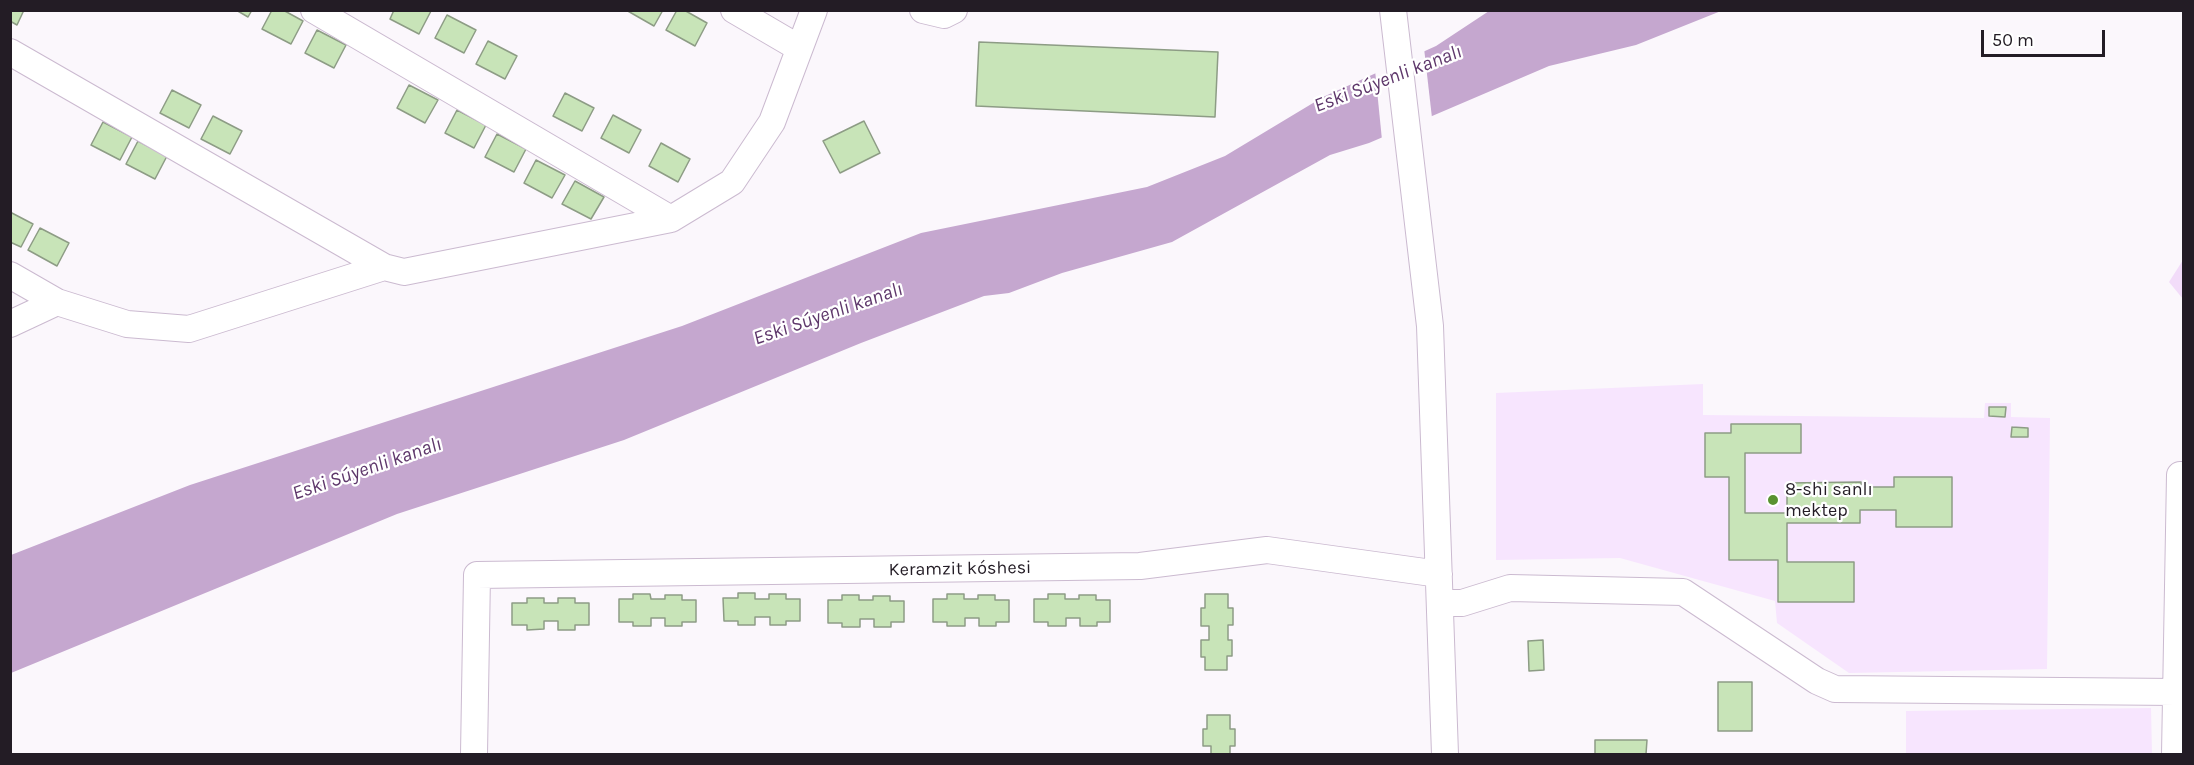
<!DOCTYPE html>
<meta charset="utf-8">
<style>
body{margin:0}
#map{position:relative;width:2194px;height:765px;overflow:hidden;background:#fbf7fc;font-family:Karla,sans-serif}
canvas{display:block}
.frame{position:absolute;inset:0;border:12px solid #231c25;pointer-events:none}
.scale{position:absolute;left:1981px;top:30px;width:124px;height:27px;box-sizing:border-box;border:3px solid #231c25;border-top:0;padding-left:8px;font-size:18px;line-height:21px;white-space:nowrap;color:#231c25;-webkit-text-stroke:4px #fff;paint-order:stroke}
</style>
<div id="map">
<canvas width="2194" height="765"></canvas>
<div class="frame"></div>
<div class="scale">50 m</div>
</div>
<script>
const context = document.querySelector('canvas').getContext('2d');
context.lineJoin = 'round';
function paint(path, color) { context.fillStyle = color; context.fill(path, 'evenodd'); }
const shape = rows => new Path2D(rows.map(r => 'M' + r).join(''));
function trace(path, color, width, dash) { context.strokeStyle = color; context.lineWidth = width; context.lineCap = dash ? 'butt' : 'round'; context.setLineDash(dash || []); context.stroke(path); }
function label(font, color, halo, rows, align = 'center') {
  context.font = font + ' Karla,sans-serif'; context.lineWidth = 4.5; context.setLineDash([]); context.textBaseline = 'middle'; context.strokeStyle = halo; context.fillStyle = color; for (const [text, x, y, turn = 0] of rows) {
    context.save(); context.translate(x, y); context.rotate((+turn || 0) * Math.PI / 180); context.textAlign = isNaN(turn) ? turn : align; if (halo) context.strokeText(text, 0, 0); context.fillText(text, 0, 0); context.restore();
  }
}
paint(shape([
 [1703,384,1703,415,1984,418,1985,403,2011,403,2011,417,2050,418,2047,669,1849,673,1777,623,1775,601,1620,558,1496,560,1496,393],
 [2151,708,2152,754,1906,754,1906,711]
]), '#f7e5fe');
paint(shape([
 [2183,260,2183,299,2169,282]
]), '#f2dcf9');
paint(shape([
 [1489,11,1721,11,1636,45,1549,66,1369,143,1330,155,1172,242,1062,273,1009,293,984,296,861,343,624,440,397,514,11,673,11,555,190,485,682,326,921,233,1147,187,1225,156,1323,97,1436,46]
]), '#c5a7cf');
paint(shape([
 [1424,48,1432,118,1382,140,1375,70]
]), '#fbf7fc');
const building = shape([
 [10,10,24,10,17,25,10,21,10,10],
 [236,10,252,10,248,17,236,10],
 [272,10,283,10,303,21,291,44,262,29,272,10],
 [394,10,430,10,431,11,419,34,390,19,394,10],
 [626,10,663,10,654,26,626,10],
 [677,10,684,10,707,23,695,46,666,30,677,10],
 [447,15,476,30,464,53,435,38,447,15],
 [317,30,346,45,334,68,305,53,317,30],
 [488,41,517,56,505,79,476,64,488,41],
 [979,42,1218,52,1215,117,976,106,979,42],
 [409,85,438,100,425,123,397,108,409,85],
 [172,90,201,105,189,128,160,113,172,90],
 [565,93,594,108,582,131,553,116,565,93],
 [457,110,486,125,474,148,445,133,457,110],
 [613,115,641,130,629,153,601,138,613,115],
 [213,116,242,131,230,154,201,139,213,116],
 [864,121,880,153,840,173,823,141,864,121],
 [103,122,132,137,120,160,91,145,103,122],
 [497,134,526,149,514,172,485,157,497,134],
 [138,141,167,156,155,179,126,164,138,141],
 [661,143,690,159,678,182,649,166,661,143],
 [536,160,565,175,552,198,524,183,536,160],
 [575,181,604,197,591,219,562,204,575,181],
 [10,212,33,224,21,247,10,242,10,212],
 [40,228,69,243,57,266,28,250,40,228],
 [1989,407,2006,407,2005,417,1989,416,1989,407],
 [1731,424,1801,424,1801,453,1745,453,1745,513,1787,513,1787,483,1861,482,1861,487,1894,487,1894,477,1952,477,1952,527,1896,527,1896,510,1860,510,1860,523,1787,523,1787,562,1854,562,1854,602,1778,602,1778,560,1729,560,1729,477,1705,477,1705,433,1731,433,1731,424],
 [2012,427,2028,428,2028,437,2011,437,2012,427],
 [738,593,755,593,755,599,769,599,769,594,786,594,786,599,800,599,800,621,786,621,786,625,770,625,770,617,755,617,755,625,738,625,738,621,724,621,723,598,738,598,738,593],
 [633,594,650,594,651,599,665,599,665,595,682,595,682,600,696,600,696,622,682,622,682,626,665,626,665,618,651,618,651,626,633,626,633,622,619,622,619,599,633,599,633,594],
 [947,594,964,594,964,599,978,599,978,595,995,595,995,600,1009,600,1009,622,996,622,996,626,979,626,979,618,965,618,965,626,947,626,947,622,933,622,933,599,947,599,947,594],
 [1048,594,1065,594,1065,599,1079,599,1079,595,1096,595,1096,600,1110,600,1110,622,1097,622,1097,626,1080,626,1080,618,1066,618,1066,626,1048,626,1048,622,1034,622,1034,599,1048,599,1048,594],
 [1205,594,1228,594,1228,608,1233,608,1233,625,1228,625,1228,640,1232,640,1232,656,1227,656,1227,670,1205,670,1205,657,1201,657,1201,640,1209,640,1209,626,1201,626,1201,608,1205,608,1205,594],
 [842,595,859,595,859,600,873,600,873,596,890,596,890,601,904,601,904,622,891,622,891,627,874,627,874,619,860,619,860,627,842,627,842,623,828,623,828,600,842,600,842,595],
 [527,598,544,598,544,603,558,603,558,598,575,598,575,603,589,603,589,625,575,625,575,630,558,630,558,621,544,621,544,629,527,630,527,625,512,625,512,603,527,603,527,598],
 [1543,640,1544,670,1529,671,1528,641,1543,640],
 [1718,682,1752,682,1752,731,1718,731,1718,682],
 [1207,715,1230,715,1230,729,1235,729,1235,746,1230,746,1230,754,1211,754,1211,746,1203,746,1203,729,1207,729,1207,715],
 [1595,740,1647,740,1646,754,1595,754,1595,740]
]);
paint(building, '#c8e4b8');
trace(building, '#8d9c85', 1.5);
const minor = shape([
 [314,10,671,219],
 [734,10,799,48],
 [923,10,944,15,954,10],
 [1393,10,1430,326,1445,754],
 [10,52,384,267],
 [10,275,57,302],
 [10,324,57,302,127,324,189,329,384,267,404,272,671,219,732,182,772,122,814,10],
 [1440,603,1462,603,1510,588,1683,592,1817,681,1835,689,2176,692],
 [474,754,477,575,1140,566,1267,550,1439,574],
 [2175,754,2180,475,2184,475]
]);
trace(minor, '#cbbad0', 28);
trace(minor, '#fff', 26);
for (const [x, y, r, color] of [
 [1773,500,6,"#599230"]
]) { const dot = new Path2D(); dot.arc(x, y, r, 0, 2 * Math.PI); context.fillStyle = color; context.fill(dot); trace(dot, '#fff', 2); }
label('18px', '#231c25', '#fff', [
 ["8-shi sanlı",1785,490],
 ["mektep",1785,511]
], 'left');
label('18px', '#231c25', '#fff', [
 ["Keramzit kóshesi",960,569,-1]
]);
label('italic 20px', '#5e376b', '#fff', [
 ["Eski Súyenli kanalı",1388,79,-21],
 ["Eski Súyenli kanalı",828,314,-19],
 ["Eski Súyenli kanalı",367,469,-19]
]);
</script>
